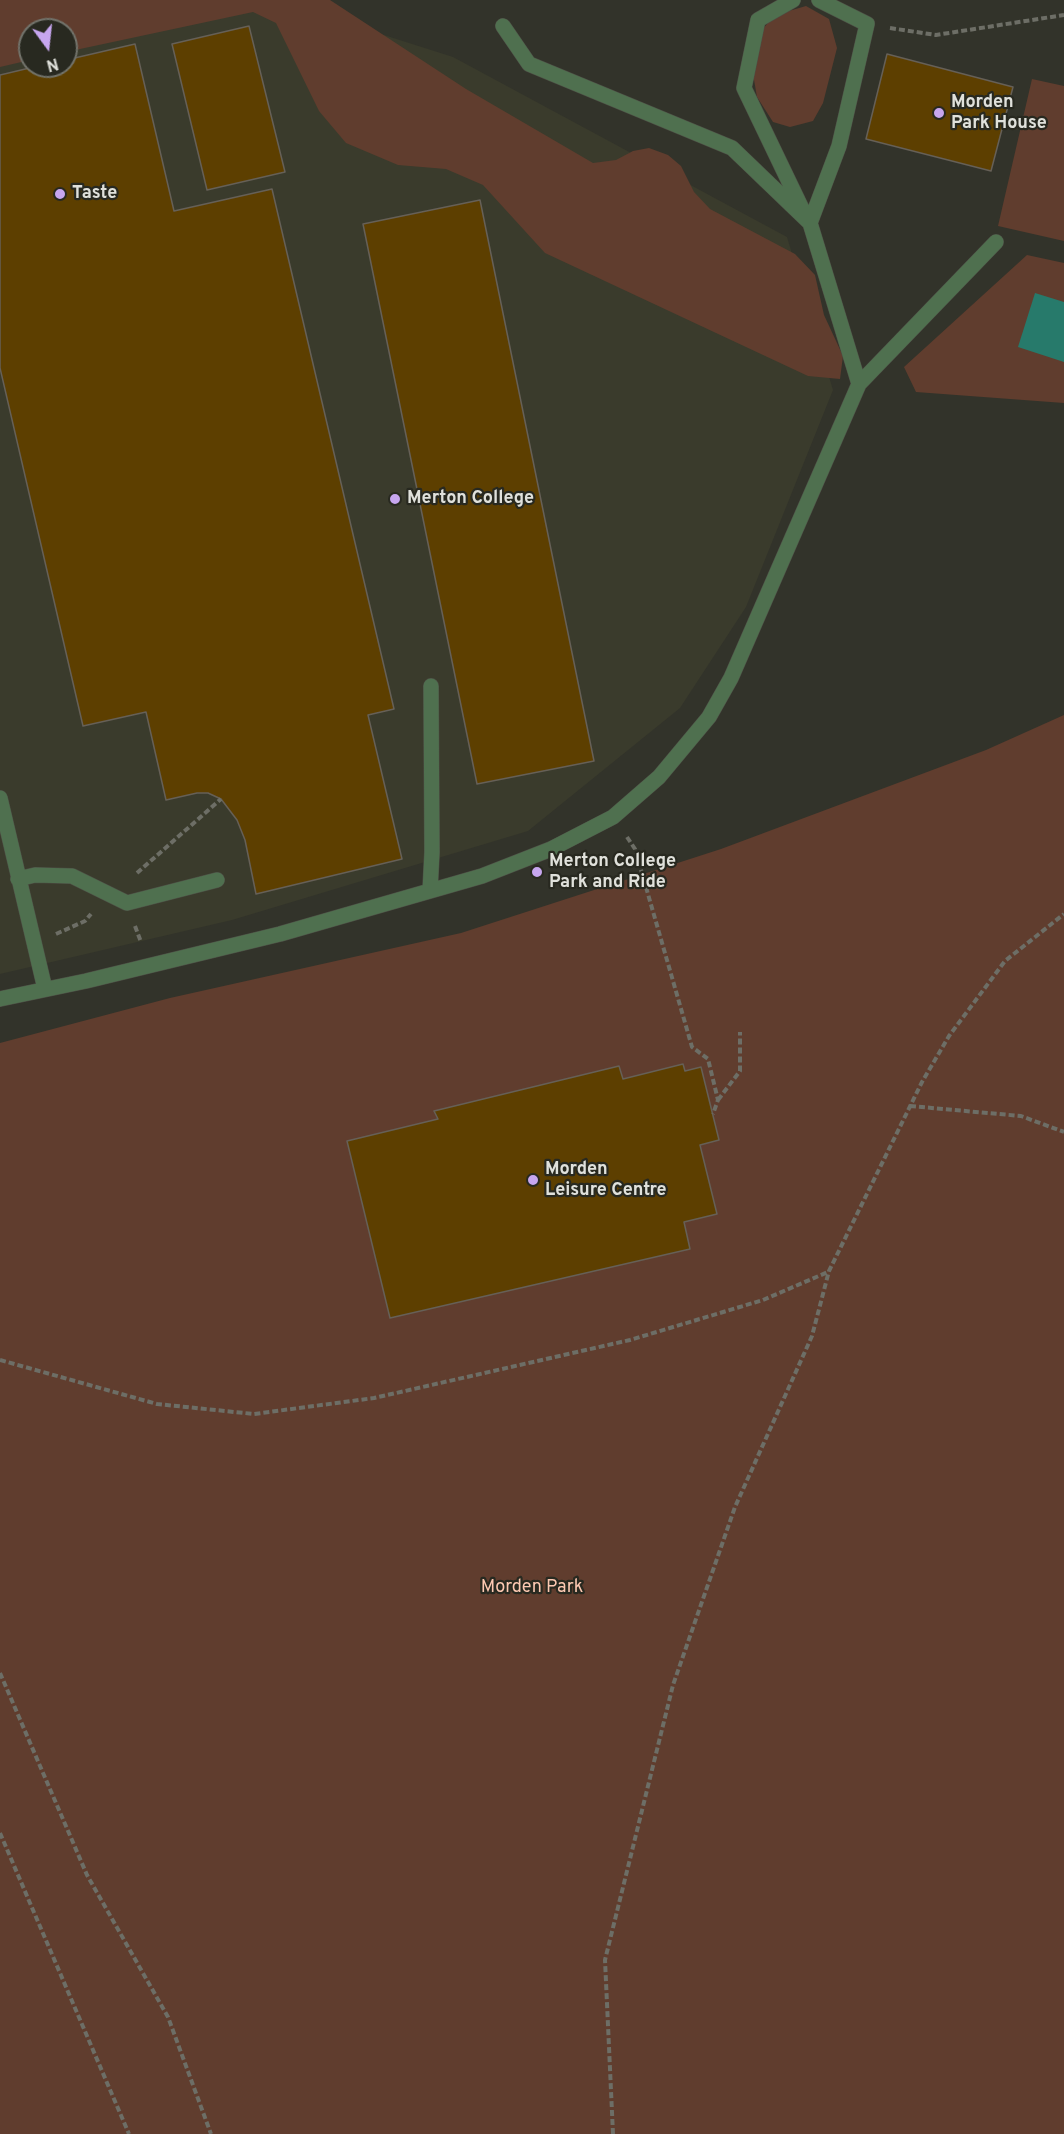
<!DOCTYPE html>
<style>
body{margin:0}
#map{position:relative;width:1064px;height:2134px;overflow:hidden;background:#32332a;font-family:Overpass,sans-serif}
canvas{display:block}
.north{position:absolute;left:18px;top:18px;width:60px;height:60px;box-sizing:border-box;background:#282920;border:2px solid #72736b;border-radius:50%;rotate:165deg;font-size:16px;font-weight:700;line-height:24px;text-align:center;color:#e0e1db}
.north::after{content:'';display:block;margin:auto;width:21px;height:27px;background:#c7a6ef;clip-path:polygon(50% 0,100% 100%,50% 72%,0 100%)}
</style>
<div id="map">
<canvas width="1064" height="2134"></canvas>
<div class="north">N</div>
</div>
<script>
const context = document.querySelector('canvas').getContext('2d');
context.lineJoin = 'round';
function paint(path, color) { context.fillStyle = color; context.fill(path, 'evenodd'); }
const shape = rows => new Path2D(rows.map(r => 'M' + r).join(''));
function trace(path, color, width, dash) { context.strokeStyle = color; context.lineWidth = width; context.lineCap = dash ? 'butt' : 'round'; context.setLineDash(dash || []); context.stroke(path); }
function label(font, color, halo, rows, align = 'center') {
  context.font = font + ' Overpass,sans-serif'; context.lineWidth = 4.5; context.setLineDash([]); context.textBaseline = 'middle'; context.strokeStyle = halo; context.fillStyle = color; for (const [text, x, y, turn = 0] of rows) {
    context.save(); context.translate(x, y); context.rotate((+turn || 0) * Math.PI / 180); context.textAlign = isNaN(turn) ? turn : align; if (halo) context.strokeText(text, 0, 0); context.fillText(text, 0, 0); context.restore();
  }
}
paint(shape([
 [274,0,453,57,787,237,833,390,746,607,680,708,528,831,232,920,0,974,0,57,30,50,30,66,66,66,66,41]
]), '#3a3b2c');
paint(shape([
 [0,0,330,0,466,89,593,163,616,160,633,151,649,148,668,155,681,166,694,192,710,209,795,254,815,275,824,315,843,356,840,379,808,376,545,253,483,185,446,169,398,165,346,143,319,111,276,23,253,12,66,52,66,30,30,30,30,60,0,67],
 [806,6,829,19,837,48,823,103,813,121,790,127,773,122,757,97,752,68,760,32,775,15],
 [1032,79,1064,86,1064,241,998,226],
 [1027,255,1064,263,1064,403,916,392,904,367],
 [1064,715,1064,2134,0,2134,0,1043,170,998,461,933,721,849,986,750]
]), '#603d2e');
paint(shape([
 [1035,293,1064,302,1064,362,1018,347]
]), '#277a6b');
const building = shape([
 [249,26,285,172,207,190,172,44,249,26],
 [135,44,174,211,272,189,394,709,368,715,402,859,256,894,245,840,237,820,221,799,208,793,197,793,166,800,146,712,83,726,0,368,0,75,38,66,66,66,66,60,135,44],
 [887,54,1013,87,991,171,866,139,887,54],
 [480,200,594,761,477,784,363,224,480,200],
 [683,1064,685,1071,701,1067,719,1140,700,1145,717,1214,684,1222,690,1249,390,1318,347,1141,438,1119,434,1111,619,1066,623,1079,683,1064]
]);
paint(building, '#5d3f00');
trace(building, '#666057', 1.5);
const lane = shape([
 [793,0,758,20,744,88,804,213],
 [503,26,529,64,732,148,810,223,859,384],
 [810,223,839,146,867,24,819,0],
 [0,798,45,989],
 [18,879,35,875,72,876,127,903,217,880],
 [430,891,432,852,431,686],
 [0,999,86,981,280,934,482,876,551,849,613,817,659,777,709,717,731,678,859,384,996,242]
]);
trace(lane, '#4e4f46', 16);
trace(shape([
 [890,28,936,35,1064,15],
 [627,837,635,849,692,1047,708,1059,718,1100,713,1114],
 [137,873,221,799],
 [135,926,141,942],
 [56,934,85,921,91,914],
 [718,1100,740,1071,740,1032],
 [910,1106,1021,1116,1064,1132],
 [0,1360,157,1404,254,1414,374,1398,630,1340,763,1300,828,1272],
 [0,1673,87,1875,168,2017,211,2134],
 [0,1833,129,2134],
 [613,2134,605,1960,673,1685,735,1507,812,1336,829,1271,922,1082,949,1036,1005,961,1064,914]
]), '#6d6e66', 4, [6, 3]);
trace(lane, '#4f704f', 15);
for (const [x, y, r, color] of [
 [939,113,6,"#c7a6ef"],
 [60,194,6,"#c7a6ef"],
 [395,499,6,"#c7a6ef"],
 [537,872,6,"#c7a6ef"],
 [533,1180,6,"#c7a6ef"]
]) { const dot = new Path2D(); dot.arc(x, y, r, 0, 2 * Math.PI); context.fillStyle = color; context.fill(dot); trace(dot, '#282920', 2); }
label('bold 18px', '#e0e1db', '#282920', [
 ["Morden",951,103],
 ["Park House",951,124],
 ["Taste",72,194],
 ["Merton College",407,499],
 ["Merton College",549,862],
 ["Park and Ride",549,883],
 ["Morden",545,1170],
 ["Leisure Centre",545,1191]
], 'left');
label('18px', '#fdc9b2', '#282920', [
 ["Morden Park",532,1588]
]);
</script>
